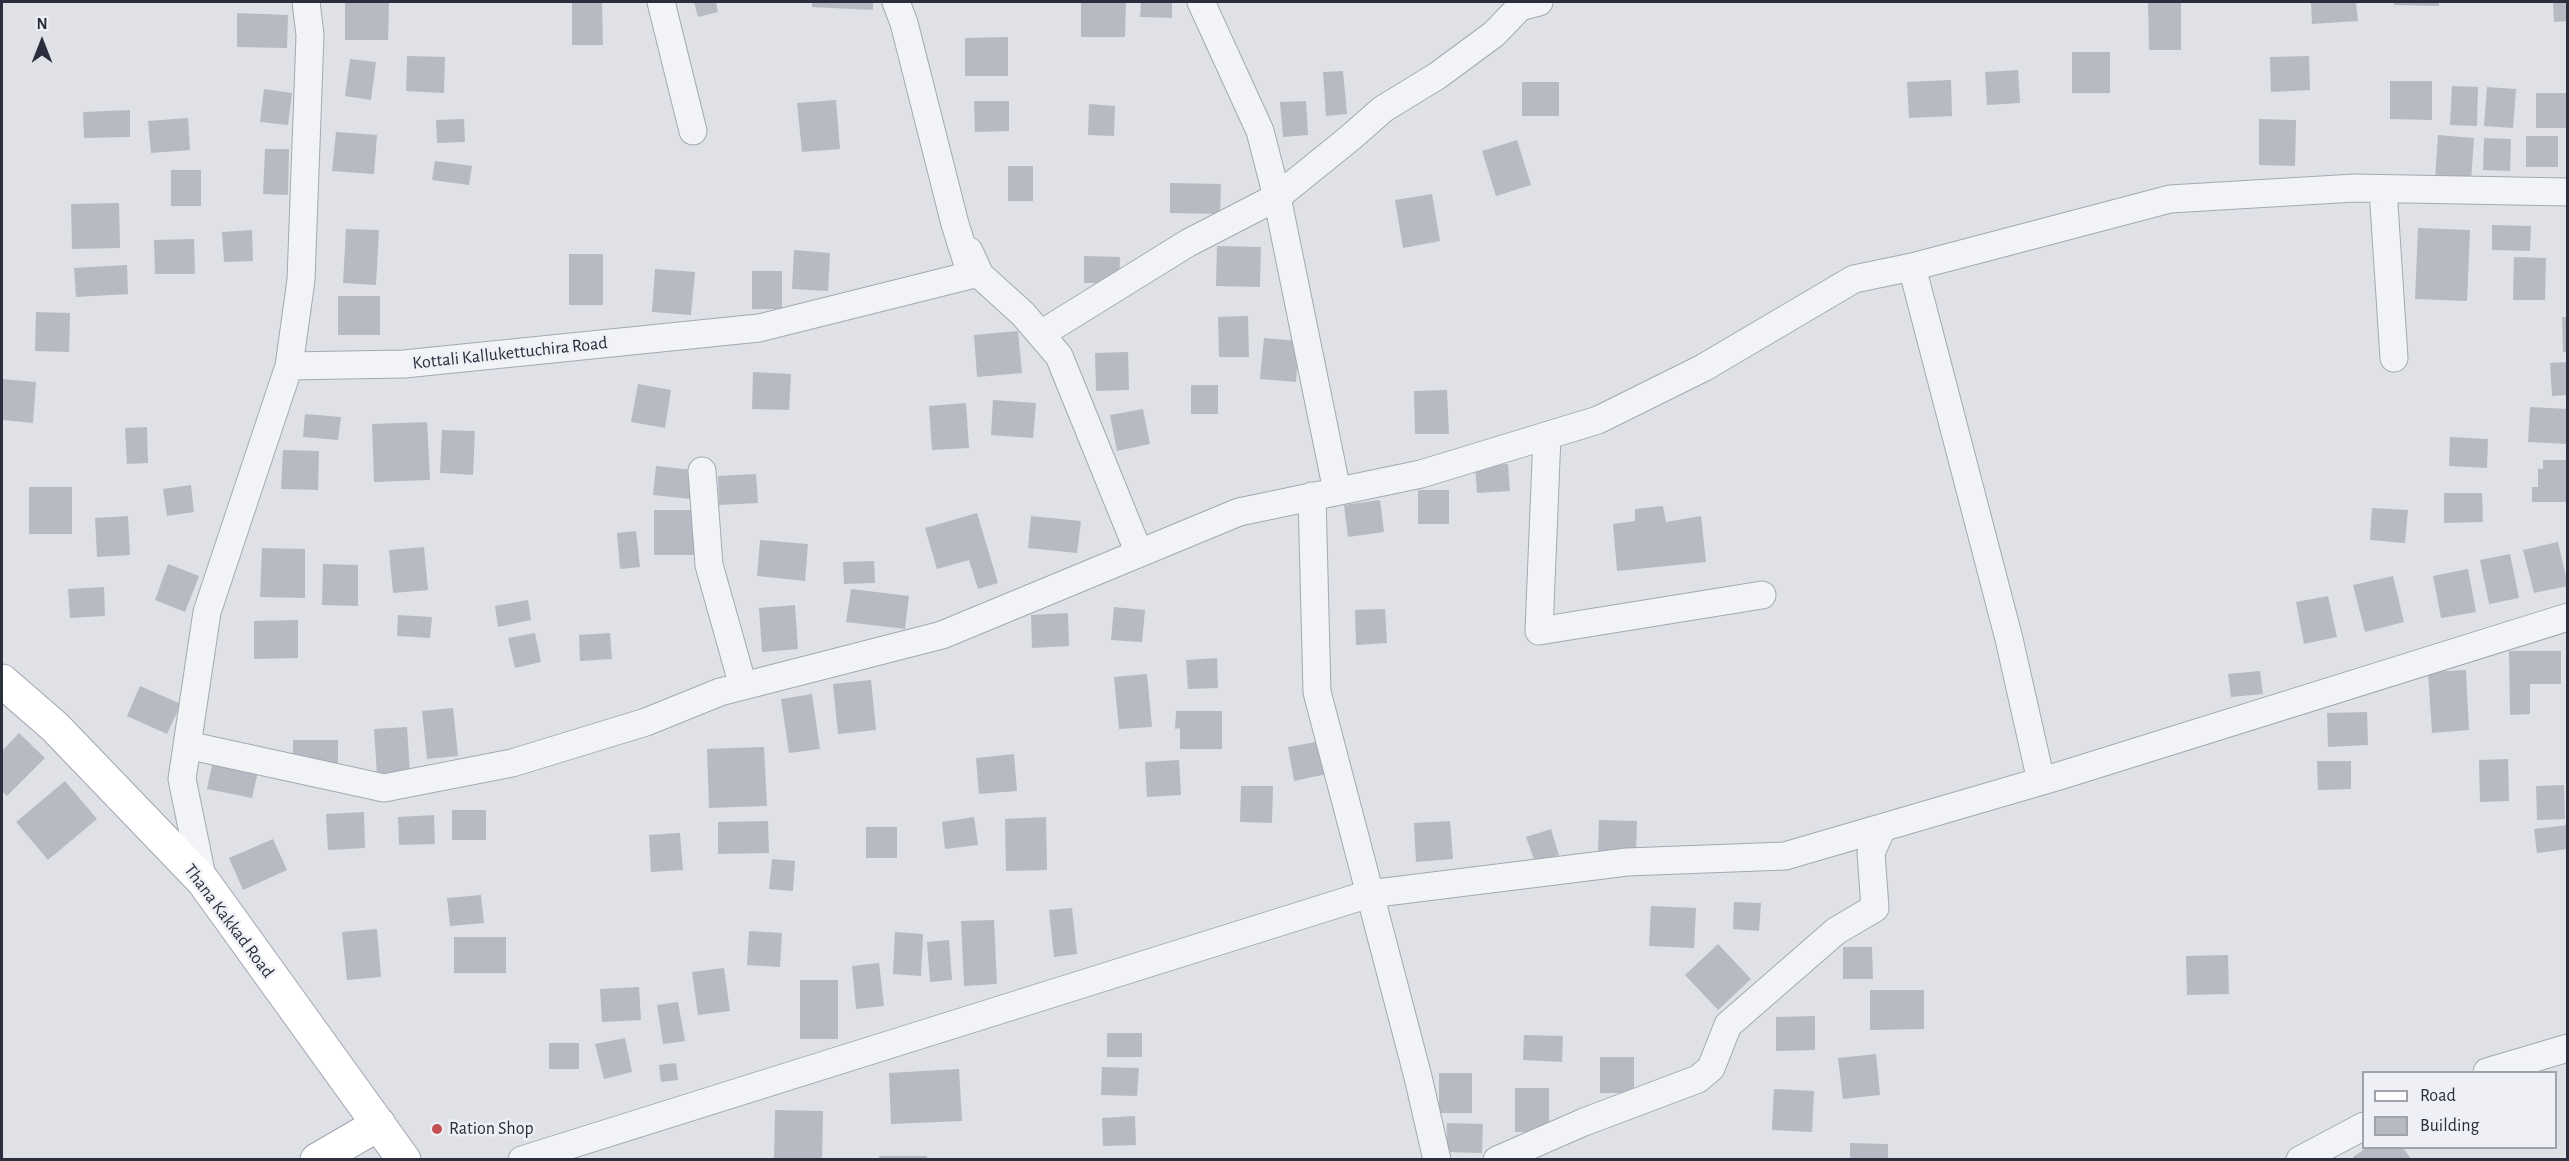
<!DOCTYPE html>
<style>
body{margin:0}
#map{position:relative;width:2569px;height:1161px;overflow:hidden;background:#dfe1e7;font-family:"Alegreya Sans",sans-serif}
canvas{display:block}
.frame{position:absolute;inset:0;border:3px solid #2a2e3d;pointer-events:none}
.legend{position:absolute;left:2362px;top:1071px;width:195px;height:78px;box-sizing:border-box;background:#eef0f5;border:2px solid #a0a2ab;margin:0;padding:8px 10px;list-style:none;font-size:18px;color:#2a2e3d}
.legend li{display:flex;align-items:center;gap:12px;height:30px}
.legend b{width:30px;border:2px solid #a0a2ab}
.north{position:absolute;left:12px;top:12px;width:60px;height:60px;-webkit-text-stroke:4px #eef0f5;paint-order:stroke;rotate:0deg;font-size:16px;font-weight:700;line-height:24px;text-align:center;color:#2a2e3d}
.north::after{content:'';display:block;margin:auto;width:21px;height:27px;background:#2a2e3d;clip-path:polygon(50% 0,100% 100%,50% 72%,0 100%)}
</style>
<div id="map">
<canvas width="2569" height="1161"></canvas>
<div class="frame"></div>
<ul class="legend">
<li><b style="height:8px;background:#fff"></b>Road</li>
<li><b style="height:16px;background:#b7bac3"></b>Building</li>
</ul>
<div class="north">N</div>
</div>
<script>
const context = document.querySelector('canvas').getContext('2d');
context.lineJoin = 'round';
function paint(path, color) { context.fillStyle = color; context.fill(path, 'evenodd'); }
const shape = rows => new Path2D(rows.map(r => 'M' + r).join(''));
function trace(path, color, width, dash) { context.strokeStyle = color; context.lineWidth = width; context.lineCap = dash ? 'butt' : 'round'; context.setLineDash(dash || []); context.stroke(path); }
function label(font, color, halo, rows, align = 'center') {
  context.font = font + ' "Alegreya Sans",sans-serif'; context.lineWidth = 5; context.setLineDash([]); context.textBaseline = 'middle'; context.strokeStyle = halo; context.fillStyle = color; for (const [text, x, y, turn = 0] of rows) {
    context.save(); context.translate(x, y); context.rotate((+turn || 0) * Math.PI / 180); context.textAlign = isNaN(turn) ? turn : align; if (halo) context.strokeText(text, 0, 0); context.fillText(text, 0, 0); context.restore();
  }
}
paint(shape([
 [345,2,389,2,388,40,345,40],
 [572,2,602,2,603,45,572,45],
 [694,2,716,2,718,12,698,17],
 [812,2,873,2,873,10,812,7],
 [1081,2,1126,2,1125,37,1081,37],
 [1141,2,1172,2,1172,18,1140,17],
 [2148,2,2181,2,2181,50,2149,50],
 [2311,2,2356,2,2358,21,2312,24],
 [2394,2,2439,2,2439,6,2394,5],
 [2553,2,2568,2,2568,21,2554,22],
 [237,13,288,15,287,48,237,47],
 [1008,37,1008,76,965,76,965,38],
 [2072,52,2110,52,2110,93,2072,93],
 [407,56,445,57,444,93,406,91],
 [2309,56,2310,90,2271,92,2270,57],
 [350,59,376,62,371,100,345,96],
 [2018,70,2020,103,1987,105,1985,72],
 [1343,71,1347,114,1326,116,1323,72],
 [1951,80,1952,116,1909,118,1907,82],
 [2390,81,2432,81,2432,120,2390,119],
 [1522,82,1559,82,1559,116,1522,116],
 [2452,86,2478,87,2477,126,2450,125],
 [2487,87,2516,89,2513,128,2484,126],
 [264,89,292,93,288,125,260,122],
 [2536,93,2568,93,2568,128,2536,128],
 [836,100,840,149,802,152,797,103],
 [974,101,1009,101,1009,131,975,132],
 [1306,101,1308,135,1283,137,1280,102],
 [1089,104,1115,106,1114,136,1088,135],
 [130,110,130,137,84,138,83,112],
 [188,118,190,150,151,153,148,121],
 [464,119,465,142,437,143,436,120],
 [2259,119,2296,120,2295,166,2259,165],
 [336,132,377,135,374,174,332,171],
 [2438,135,2474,138,2471,182,2435,180],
 [2526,136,2558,136,2558,167,2526,167],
 [2484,138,2511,139,2510,171,2483,170],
 [1517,140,1531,185,1496,196,1482,151],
 [265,149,289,149,288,195,263,194],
 [435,161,472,166,469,185,432,180],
 [1008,166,1033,166,1033,201,1008,201],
 [171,170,201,170,201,206,171,206],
 [1170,183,1221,184,1220,214,1170,213],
 [1432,194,1440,241,1403,248,1395,200],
 [119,203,120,248,72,249,71,204],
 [2492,225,2531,226,2530,251,2492,250],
 [2418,228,2470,230,2467,301,2415,299],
 [346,229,379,230,376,285,343,283],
 [252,230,253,261,224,262,222,232],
 [194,239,195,274,155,274,154,240],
 [1217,246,1261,247,1260,287,1216,286],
 [794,250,830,253,828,291,792,289],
 [569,254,603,254,603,305,569,305],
 [1084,256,1120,257,1119,283,1084,283],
 [2514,257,2546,258,2545,300,2513,300],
 [127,265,128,294,76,297,74,268],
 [655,269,695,272,691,315,652,312],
 [752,271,782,271,782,309,752,309],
 [338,296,380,296,380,335,338,335],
 [36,312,70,313,69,352,35,351],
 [1248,316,1249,357,1219,357,1218,317],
 [2562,317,2568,317,2568,352,2563,352],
 [1018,331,1022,373,977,377,974,335],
 [1264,338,1299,341,1296,382,1260,379],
 [1128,352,1129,390,1096,391,1095,353],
 [2568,362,2568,395,2552,396,2550,363],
 [753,372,791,374,789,410,752,409],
 [2,379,36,382,33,423,2,420],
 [638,384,671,390,665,428,631,422],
 [1191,385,1218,385,1218,414,1191,414],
 [1447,390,1449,434,1415,434,1414,391],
 [993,400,1036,403,1033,438,991,435],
 [966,403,969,448,932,450,929,406],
 [2530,407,2568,409,2568,444,2528,442],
 [1143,409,1150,444,1117,451,1110,415],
 [305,414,341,417,338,440,303,437],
 [427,422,430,480,374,482,372,424],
 [147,427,148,463,127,464,125,428],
 [442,430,475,431,473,475,440,473],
 [2450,437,2488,439,2487,468,2449,466],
 [283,450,319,451,318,490,281,489],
 [2543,460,2568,460,2568,502,2532,502,2532,487,2538,487,2538,469,2543,469],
 [1508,464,1510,491,1477,493,1475,466],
 [656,466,702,471,699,500,653,495],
 [756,474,758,503,719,505,718,476],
 [191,485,194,512,167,516,163,489],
 [29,487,72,487,72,534,29,534],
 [1418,490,1449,490,1449,524,1418,524],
 [2444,493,2482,493,2483,522,2444,523],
 [1380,500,1384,532,1348,537,1344,505],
 [1663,506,1666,522,1701,516,1706,562,1617,571,1613,524,1635,521,1635,509],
 [2372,508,2408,510,2405,543,2370,540],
 [654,510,695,510,695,555,654,555],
 [977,513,998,583,978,589,969,560,937,569,925,528],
 [128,516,130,555,97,557,95,518],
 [1031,516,1081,521,1077,553,1028,548],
 [636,531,640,567,620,569,617,533],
 [760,540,808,544,805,581,757,576],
 [2558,542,2568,586,2534,593,2523,550],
 [424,547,428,590,393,593,389,550],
 [262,548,305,549,305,598,260,597],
 [2510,554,2519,598,2489,604,2480,560],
 [874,561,875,583,844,584,843,562],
 [168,564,199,576,185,612,155,600],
 [323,564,358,565,358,606,322,605],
 [2468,569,2476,612,2441,618,2433,576],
 [2393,576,2404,622,2365,632,2353,585],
 [104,587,105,616,70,618,68,589],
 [851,589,909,596,905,629,846,622],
 [2328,596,2337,637,2304,644,2296,602],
 [528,600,531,620,498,627,495,606],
 [795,605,798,649,762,652,759,608],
 [1114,607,1145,610,1142,642,1111,640],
 [1385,609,1387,643,1356,645,1355,610],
 [1068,613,1069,646,1032,648,1031,615],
 [398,615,432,617,430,638,397,636],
 [298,620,298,658,254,659,254,621],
 [535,633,541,662,515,668,508,638],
 [610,633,612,659,580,661,579,635],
 [2509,651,2561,651,2561,684,2530,684,2530,714,2510,715],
 [1217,658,1218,688,1188,689,1186,660],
 [2466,670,2469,730,2432,733,2428,672],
 [2260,671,2263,694,2231,697,2228,674],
 [1147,674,1152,727,1119,729,1114,677],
 [871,680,876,730,838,734,833,684],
 [140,686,181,704,167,734,127,716],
 [812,694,820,749,789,753,781,699],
 [453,708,458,756,427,759,422,711],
 [1176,711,1222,711,1222,749,1180,749,1180,728,1175,729],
 [2367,712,2368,745,2328,747,2327,713],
 [407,727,410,774,377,776,374,729],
 [19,733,45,758,7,796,2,791,2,751],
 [293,740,338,740,338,770,293,770],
 [1321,741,1327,774,1294,781,1288,747],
 [764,747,767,806,709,808,707,749],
 [1014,754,1017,791,979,794,976,758],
 [214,756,259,767,252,798,207,789],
 [2508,759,2509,801,2480,802,2479,760],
 [1179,760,1181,795,1147,797,1145,762],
 [2317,761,2351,761,2351,789,2318,790],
 [65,781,97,819,48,860,16,822],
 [2564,785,2565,819,2537,820,2536,786],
 [1241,786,1273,786,1272,823,1240,822],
 [452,810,486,810,486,840,452,840],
 [364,812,365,848,328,850,326,814],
 [434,815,435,844,399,845,398,817],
 [974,817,978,845,945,849,942,822],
 [1046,817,1047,870,1006,871,1005,819],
 [1599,820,1637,821,1636,854,1598,853],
 [768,821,769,853,718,854,718,822],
 [1450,821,1453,859,1416,862,1414,823],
 [2568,825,2568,849,2537,853,2534,829],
 [866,827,897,827,897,858,866,858],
 [1551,829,1559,855,1535,862,1526,837],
 [680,833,683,870,651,872,649,835],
 [273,839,287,870,243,890,229,858],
 [772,859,795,861,793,891,769,889],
 [481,895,484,923,450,926,447,898],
 [1734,902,1761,903,1759,931,1733,929],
 [1651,906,1696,908,1694,948,1649,946],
 [1072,908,1077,954,1054,957,1049,910],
 [994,920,997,984,964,986,961,921],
 [377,929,381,977,347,980,342,932],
 [749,931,782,933,780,967,747,965],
 [895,932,923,934,921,976,893,974],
 [454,937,506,937,506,973,454,973],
 [949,940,952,980,930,982,927,942],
 [1718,944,1751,979,1718,1010,1685,975],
 [1843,947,1872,947,1873,979,1843,979],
 [2228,955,2229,994,2187,995,2186,956],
 [879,963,884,1006,856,1009,852,966],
 [724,968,730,1011,698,1015,692,972],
 [800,980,838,980,838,1039,800,1039],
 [639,987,641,1020,602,1022,600,989],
 [1870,990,1924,990,1924,1029,1870,1030],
 [678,1002,685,1041,663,1044,657,1005],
 [1815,1016,1815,1050,1776,1051,1776,1017],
 [1107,1033,1142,1033,1142,1057,1107,1057],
 [1524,1035,1563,1036,1562,1062,1523,1060],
 [625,1038,632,1072,604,1079,595,1044],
 [549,1043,579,1043,579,1069,549,1069],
 [1876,1054,1880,1095,1843,1099,1838,1058],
 [1600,1057,1634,1057,1634,1093,1600,1093],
 [676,1063,678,1080,661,1082,659,1065],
 [1102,1067,1139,1068,1137,1096,1101,1095],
 [959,1069,962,1121,891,1124,889,1073],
 [1439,1073,1472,1073,1472,1113,1439,1113],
 [1515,1088,1549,1088,1549,1132,1515,1132],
 [1774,1089,1814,1091,1812,1132,1772,1130],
 [775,1110,823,1111,822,1160,774,1160],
 [1135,1116,1136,1145,1103,1146,1102,1118],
 [1447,1123,1483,1124,1482,1153,1446,1152],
 [1850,1143,1888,1144,1888,1160,1850,1160],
 [2366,1148,2403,1148,2412,1160,2355,1160,2353,1157],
 [879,1156,927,1156,927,1160,879,1160]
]), '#b7bac3');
const minor = shape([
 [661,2,693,131],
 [1201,2,1260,131,1277,197,1337,491],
 [2383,189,2394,358],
 [969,251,980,275,1023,314,1059,356,1139,553],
 [1912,267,2009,639,2041,781],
 [1041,334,1188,243,1277,197,1350,138,1383,109,1437,76,1494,34,1520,7,1539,2],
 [289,366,301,280,310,35,306,2],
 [1547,436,1539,631,1762,595],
 [702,471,709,565,743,686],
 [1312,496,1317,692,1418,1077,1437,1160],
 [187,745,384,788,512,763,646,722,720,692,942,635,1239,512,1421,474,1598,420,1703,368,1854,279,1912,267,2170,199,2355,188,2568,192],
 [203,881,182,779,207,612,289,366,404,364,759,328,971,275,955,224,904,23,896,2],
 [2487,1072,2568,1048],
 [522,1160,1369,894,1627,862,1785,856,2059,776,2568,617],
 [1497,1160,1584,1122,1698,1079,1711,1068,1728,1025,1836,931,1875,908,1871,853,1882,828],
 [2300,1160,2364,1126]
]);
const major = shape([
 [2,681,55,727,203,881,404,1160],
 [317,1160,379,1124]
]);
trace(minor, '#a5a8b1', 29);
trace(major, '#a0a5b2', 35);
trace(minor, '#f2f3f6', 27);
trace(major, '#fff', 33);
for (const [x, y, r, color] of [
 [437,1129,6,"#c24f53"]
]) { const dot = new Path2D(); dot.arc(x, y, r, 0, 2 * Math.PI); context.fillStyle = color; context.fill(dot); trace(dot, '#eef0f5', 2); }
label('18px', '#2a2e3d', '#eef0f5', [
 ["Kottali Kallukettuchira Road",510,353,-6],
 ["Thana Kakkad Road",229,921,53]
]);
label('18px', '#2a2e3d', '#eef0f5', [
 ["Ration Shop",449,1129]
], 'left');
</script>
